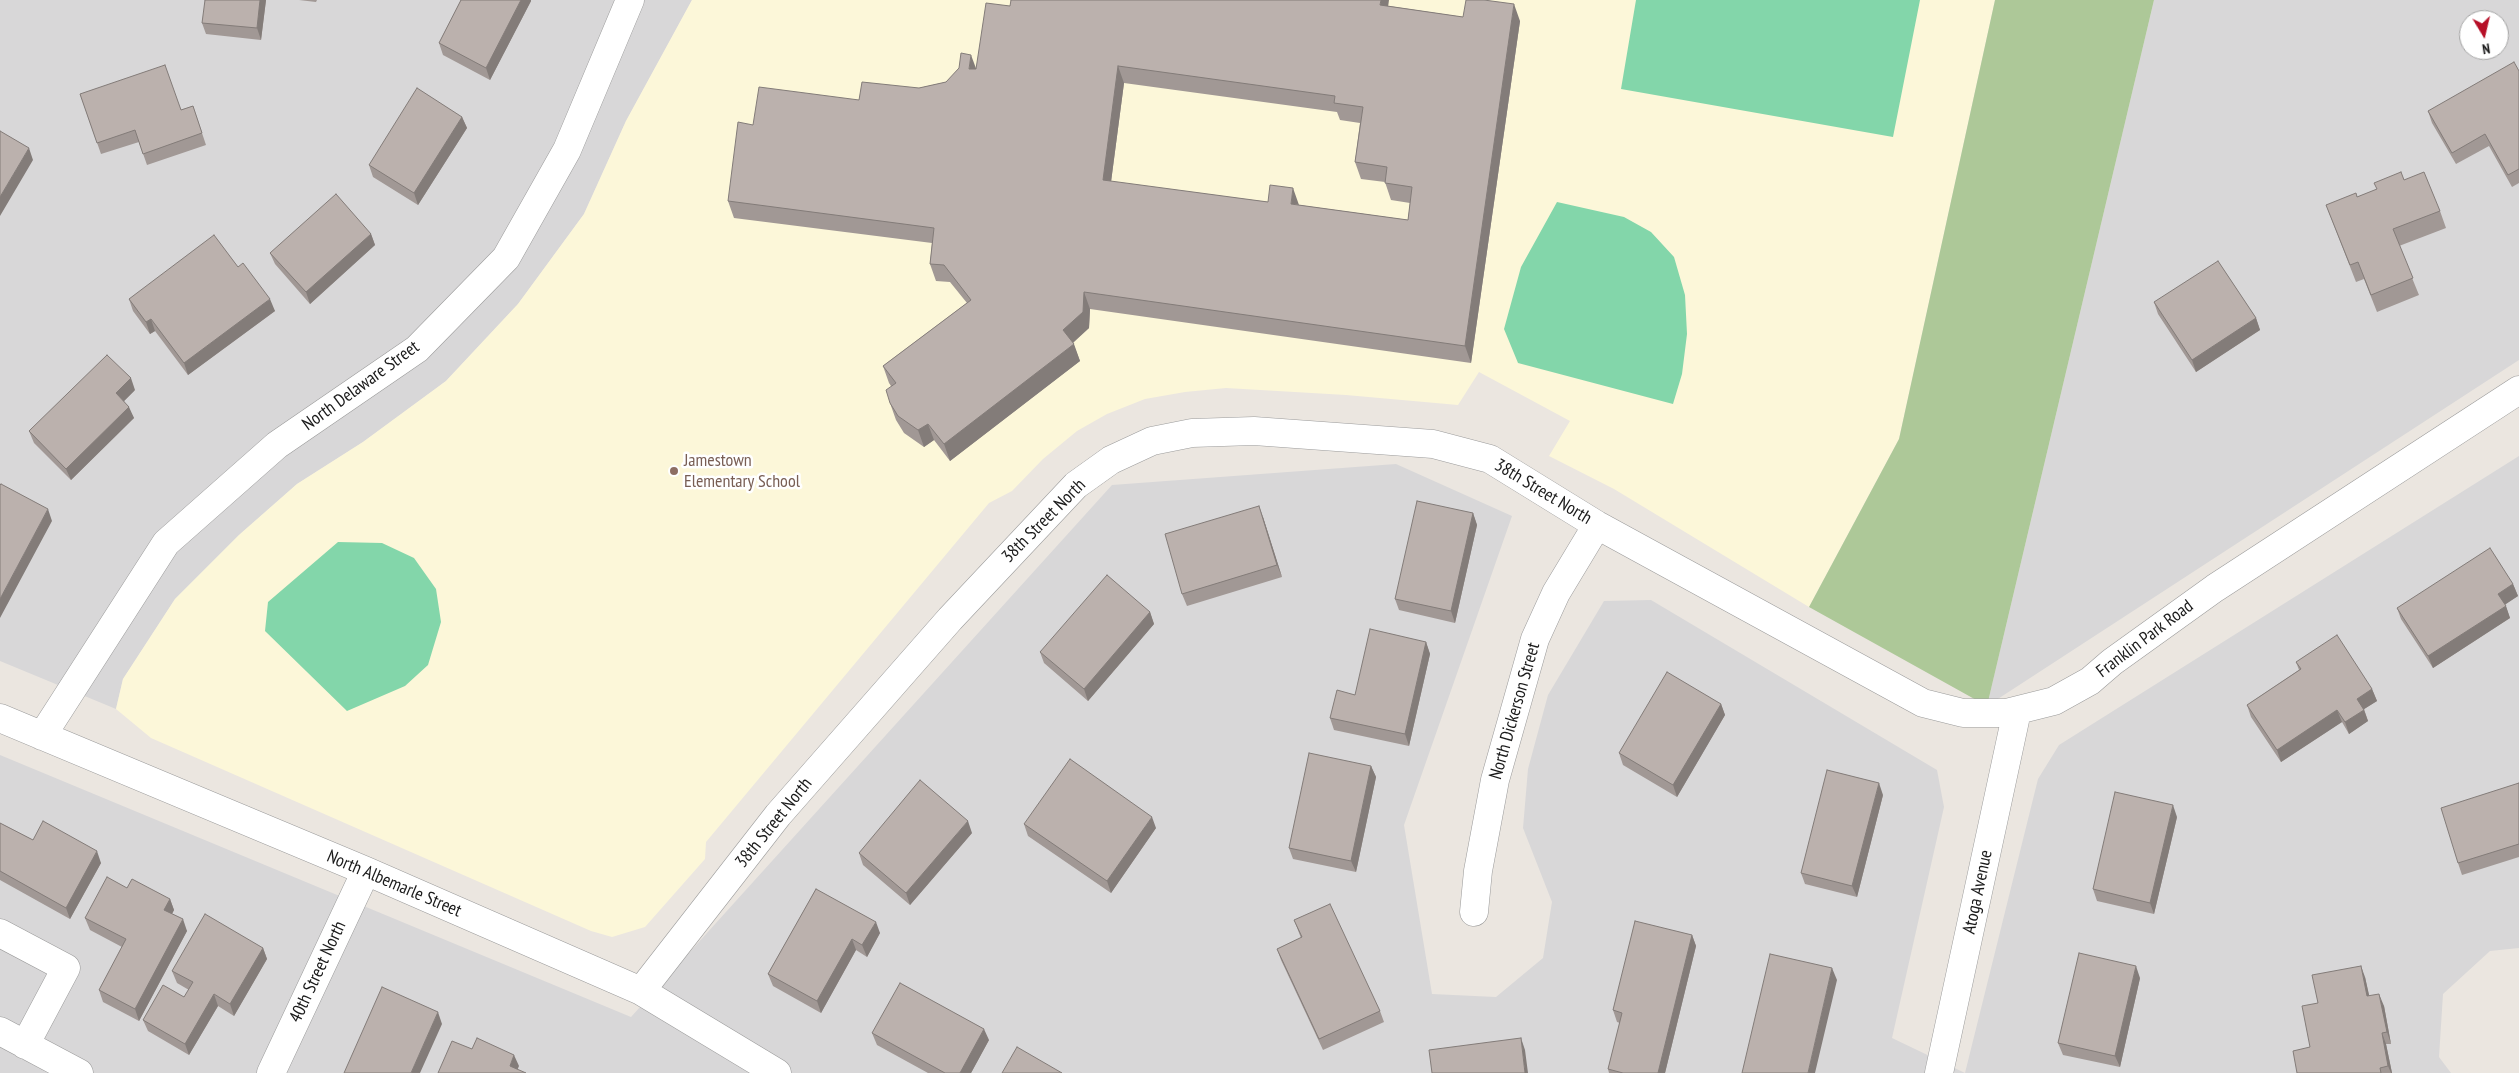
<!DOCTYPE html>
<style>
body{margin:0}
#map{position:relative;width:2519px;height:1073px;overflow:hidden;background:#ebe6e0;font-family:"PT Sans Narrow",sans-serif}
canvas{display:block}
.north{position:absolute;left:2459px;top:10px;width:50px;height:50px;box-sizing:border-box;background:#fff;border:1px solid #a3a3a3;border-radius:50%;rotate:171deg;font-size:14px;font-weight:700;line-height:20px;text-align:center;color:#1a1a1a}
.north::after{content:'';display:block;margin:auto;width:18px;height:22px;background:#b60f27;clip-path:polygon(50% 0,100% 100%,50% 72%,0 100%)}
</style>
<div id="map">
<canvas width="2519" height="1073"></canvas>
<div class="north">N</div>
</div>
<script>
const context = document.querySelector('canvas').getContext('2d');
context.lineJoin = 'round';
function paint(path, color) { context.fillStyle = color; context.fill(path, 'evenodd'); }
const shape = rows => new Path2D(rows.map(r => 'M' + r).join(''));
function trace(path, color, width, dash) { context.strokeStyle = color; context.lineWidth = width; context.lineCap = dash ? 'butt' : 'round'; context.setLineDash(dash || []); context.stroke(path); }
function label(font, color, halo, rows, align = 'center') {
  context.font = font + ' "PT Sans Narrow",sans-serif'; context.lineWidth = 5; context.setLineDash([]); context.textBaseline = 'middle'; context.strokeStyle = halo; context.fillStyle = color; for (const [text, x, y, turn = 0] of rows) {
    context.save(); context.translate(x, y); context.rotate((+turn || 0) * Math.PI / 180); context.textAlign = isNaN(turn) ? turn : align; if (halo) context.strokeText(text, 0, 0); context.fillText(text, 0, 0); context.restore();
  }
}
paint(shape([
 [0,0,692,0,626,121,584,214,518,304,446,381,363,442,297,484,239,535,175,599,123,679,116,709,0,661],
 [2154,0,2519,0,2519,360,1987,706],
 [2469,20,2499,20,2499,50,2469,50],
 [2519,456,2519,948,2490,951,2443,994,2439,1057,2451,1073,0,1073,0,755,631,1017,1112,485,1396,464,1512,516,1404,825,1432,994,1496,997,1543,958,1552,902,1523,828,1528,769,1548,695,1604,601,1651,600,1937,770,1944,807,1892,1038,1965,1073,2038,779,2059,745]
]), '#d8d7d8');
paint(shape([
 [692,0,1995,0,1899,439,1809,607,1614,489,1549,456,1570,421,1479,372,1458,405,1346,395,1226,388,1185,392,1145,399,1107,414,1077,431,1043,459,1012,491,989,503,706,842,705,859,645,927,612,937,591,931,151,738,116,709,123,679,175,599,239,535,297,484,363,442,446,381,518,304,584,214,626,121]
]), '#fcf7d9');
paint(shape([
 [1995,0,2154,0,1987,706,1809,607,1899,439]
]), '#adc898');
paint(shape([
 [1636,0,1920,0,1893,137,1621,89],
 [1557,202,1624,217,1651,232,1674,257,1685,295,1687,334,1682,374,1673,404,1518,363,1504,329,1521,267],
 [338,542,382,543,414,558,436,589,441,622,428,665,405,686,347,711,265,631,268,602]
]), '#83d6aa');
const minor = shape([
 [0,718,366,871,641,991,777,1073],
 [42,736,166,543,277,445,417,349,506,258,567,150,630,0],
 [1474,912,1478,871,1495,780,1535,639,1556,593,1597,525],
 [0,933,66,968,25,1045],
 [641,991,778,815,950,619,1076,485,1111,460,1152,441,1192,433,1254,431,1433,444,1490,459,1597,525,1923,703,1963,713,2006,713,2054,701,2090,681,2112,662,2215,588,2519,390],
 [0,1031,79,1073],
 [271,1073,366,871],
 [1939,1073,2017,711]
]);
trace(minor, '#9b9b9b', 29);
trace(minor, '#fff', 28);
paint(shape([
 [266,0,261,40,206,34,202,23],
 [299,0,317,0,316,2],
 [461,0,531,0,531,1,490,80,443,55,439,43],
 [1010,6,1389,6,1463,17,1520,21,1471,363,1090,309,1089,328,1073,343,1080,361,950,461,934,440,924,447,904,433,896,420,890,403,891,386,889,383,883,366,967,303,950,282,936,281,930,264,932,243,734,218,728,201,753,125,859,100,919,88,946,82,976,69],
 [1124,83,1337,112,1340,120,1360,123,1355,162,1361,179,1385,182,1391,200,1410,203,1408,220,1299,205,1268,202,1111,182],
 [2519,71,2519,183,2512,187,2489,146,2456,164,2432,123,2428,111],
 [80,94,181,110,193,106,206,145,147,165,139,142,101,154],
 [462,117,467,128,418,205,373,177,369,165],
 [2404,180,2440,211,2446,228,2399,246,2419,295,2377,312,2364,279,2356,282,2326,205,2357,197],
 [371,234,375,245,310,304,275,264,270,253],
 [238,267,275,311,188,375,155,331,150,334,133,311,129,299],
 [2154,302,2256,318,2260,330,2196,372,2158,314],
 [135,390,124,401,134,418,71,480,34,443,29,431],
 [1473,513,1477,525,1455,623,1399,610,1395,599],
 [1263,517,1282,577,1187,606,1182,594],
 [2513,584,2518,596,2505,604,2510,618,2433,668,2401,619,2397,608],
 [1150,612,1154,624,1088,701,1044,663,1040,652],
 [1426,642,1430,654,1409,746,1334,730,1330,718,1355,695],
 [2296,662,2372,689,2377,701,2364,709,2368,721,2349,734,2342,722,2281,762,2251,717,2247,705,2299,670],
 [1721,704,1725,715,1677,797,1623,765,1619,753],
 [1371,766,1376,777,1356,872,1293,859,1289,848],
 [2519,783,2519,857,2462,875,2458,863],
 [1883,795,1857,897,1805,884,1801,873],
 [2177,817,2154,914,2097,901,2093,889],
 [0,823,33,840,101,863,70,919,0,880],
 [1024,824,1156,828,1111,893,1028,836],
 [972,833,910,905,863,865,859,853],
 [127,888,170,899,174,910,172,914,187,931,139,1021,103,1002,99,990,122,947,90,930,85,918],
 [816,889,880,933,867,957,856,950,821,1013,773,986,768,974],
 [1294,920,1380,1011,1384,1022,1323,1050,1281,960,1277,949,1301,938],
 [1692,935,1696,946,1665,1073,1609,1073,1608,1069,1620,1023,1617,1022,1613,1010],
 [263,948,267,959,234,1016,218,1006,189,1055,148,1031,143,1020,184,997,189,990,177,983,172,971],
 [2365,977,2369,996,2384,1006,2391,1044,2386,1044,2392,1073,2297,1073,2310,1047,2318,1003],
 [2140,978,2120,1067,2063,1055,2058,1043],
 [872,1033,989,1040,971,1073,928,1073,877,1045]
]), '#a19895');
paint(shape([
 [260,0,266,0,261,40,257,28],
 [521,0,531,0,531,1,490,80,486,68],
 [1381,0,1389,0,1386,22,1380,5],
 [1514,4,1520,21,1471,363,1465,346],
 [971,55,977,71,969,69],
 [1118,66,1124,83,1109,197,1103,180],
 [462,117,467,128,418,205,414,193],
 [29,148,33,160,0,216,0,197],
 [1293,188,1299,205,1291,204],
 [371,234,375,245,310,304,306,292],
 [1084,292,1090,309,1089,328,1069,346,1063,330],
 [270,299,275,311,188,375,184,363],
 [2256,318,2260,330,2196,372,2192,360],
 [151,319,155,331,150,334,146,322],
 [1074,344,1080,361,950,461,944,444],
 [131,378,135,390,120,405,116,393],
 [129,407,134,418,71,480,66,469],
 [928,424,934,440,924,447,918,430],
 [1259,506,1263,517,1282,577,1277,565],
 [48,509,52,521,0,618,0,599],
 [1473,513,1477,525,1455,623,1451,611],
 [2513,584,2518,596,2503,606,2498,594],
 [2506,606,2510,618,2433,668,2428,656],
 [1150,612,1154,624,1088,701,1084,689],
 [1426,642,1430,654,1409,746,1405,734],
 [2372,689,2377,701,2361,711,2357,699],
 [1721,704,1725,715,1677,797,1673,785],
 [2337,710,2342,722,2281,762,2277,750],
 [2364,710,2368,721,2349,734,2345,722],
 [1371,766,1376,777,1356,872,1351,861],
 [1879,783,1883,795,1857,897,1852,886],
 [2173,805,2177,817,2154,914,2150,903],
 [1152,817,1156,828,1111,893,1107,881],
 [968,821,972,833,910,905,906,893],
 [97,851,101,863,70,919,66,908],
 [170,899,174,910,168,921,164,910],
 [183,919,187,931,139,1021,135,1009],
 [876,922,880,933,867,957,862,945],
 [1692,935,1696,946,1665,1073,1658,1073],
 [852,939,856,950,821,1013,817,1001],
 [263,948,267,959,234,1016,230,1004],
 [2136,966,2140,978,2120,1067,2115,1056],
 [2361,966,2365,977,2372,1008,2367,996],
 [1832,968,1837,980,1815,1073,1808,1073],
 [214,994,218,1006,189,1055,185,1044],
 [2379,994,2384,1006,2391,1044,2387,1032],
 [438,1012,442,1024,420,1073,411,1073],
 [984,1029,989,1040,971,1073,960,1073],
 [2382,1033,2386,1044,2392,1073,2391,1073,2388,1066],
 [1521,1038,1525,1050,1528,1073,1525,1073],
 [514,1055,519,1066,516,1073,510,1066]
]), '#837c79');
const building = shape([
 [205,0,260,0,257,28,202,23,205,0],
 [461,0,521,0,486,68,439,43,461,0],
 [1011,0,1381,0,1380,5,1463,17,1466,0,1484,0,1514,4,1465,346,1084,292,1083,312,1063,330,1074,344,944,444,928,424,918,430,898,416,890,403,886,390,896,383,883,366,971,300,944,265,930,264,934,228,728,201,738,122,753,125,759,87,859,100,862,82,919,88,946,82,959,68,961,53,971,55,969,69,976,69,986,3,1010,6,1011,0],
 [1118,66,1335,96,1334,103,1363,107,1355,162,1387,167,1385,183,1412,187,1408,220,1291,204,1293,188,1270,185,1268,202,1103,180,1118,66],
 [2514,62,2519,71,2519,169,2508,175,2485,134,2452,153,2428,111,2514,62],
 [165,65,181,110,193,106,202,133,143,154,135,130,97,143,80,94,165,65],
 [417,88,462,117,414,193,369,165,417,88],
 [0,131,29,148,0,197,0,131],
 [2401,172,2404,180,2424,172,2440,211,2393,229,2413,278,2371,295,2358,262,2350,265,2326,205,2356,193,2357,197,2377,189,2374,183,2401,172],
 [336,194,371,234,306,292,270,253,336,194],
 [214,235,238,267,243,263,270,299,184,363,151,319,146,322,129,299,214,235],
 [2218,261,2256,318,2192,360,2154,302,2218,261],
 [107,355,131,378,116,393,129,407,66,469,29,431,107,355],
 [1,484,48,509,0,599,0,485,1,484],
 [1417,501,1473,513,1451,611,1395,599,1417,501],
 [1259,506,1277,565,1182,594,1165,534,1259,506],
 [2490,548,2513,584,2498,594,2506,606,2428,656,2397,608,2490,548],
 [1107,575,1150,612,1084,689,1040,652,1107,575],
 [1370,629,1426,642,1405,734,1330,718,1337,690,1355,695,1370,629],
 [2337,635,2372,689,2357,699,2364,710,2345,722,2337,710,2277,750,2247,705,2301,669,2296,662,2337,635],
 [1667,672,1721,704,1673,785,1619,753,1667,672],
 [1309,753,1371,766,1351,861,1289,848,1309,753],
 [1070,759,1152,817,1107,881,1024,824,1070,759],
 [1827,770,1879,783,1852,886,1801,873,1827,770],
 [920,780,968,821,906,893,859,853,920,780],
 [2519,783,2519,844,2458,863,2441,808,2519,783],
 [2115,792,2173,805,2150,903,2093,889,2115,792],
 [43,821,97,851,66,908,0,871,0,823,33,840,43,821],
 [107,877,127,888,132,879,170,899,164,910,183,919,135,1009,99,990,126,939,85,918,107,877],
 [816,889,876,922,862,945,852,939,817,1001,768,974,816,889],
 [1330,904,1380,1011,1319,1039,1277,949,1302,937,1294,920,1330,904],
 [205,914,263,948,230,1004,214,994,185,1044,143,1020,163,985,184,997,193,982,172,971,205,914],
 [1635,921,1692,935,1658,1073,1623,1073,1608,1069,1622,1013,1613,1010,1635,921],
 [2079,953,2136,966,2115,1056,2058,1043,2079,953],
 [1770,954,1832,968,1808,1073,1742,1073,1770,954],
 [2361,966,2367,996,2379,994,2387,1032,2382,1033,2388,1066,2380,1068,2381,1073,2297,1073,2293,1051,2310,1047,2302,1006,2318,1003,2312,975,2361,966],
 [900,983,984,1029,960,1073,945,1073,872,1033,900,983],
 [382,987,438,1012,411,1073,344,1073,382,987],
 [477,1038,514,1055,510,1066,526,1073,438,1073,452,1041,472,1049,477,1038],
 [1521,1038,1525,1073,1432,1073,1429,1050,1521,1038],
 [1017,1047,1062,1073,1002,1073,1017,1047]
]);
paint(building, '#bbb1ad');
trace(building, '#837c79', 1);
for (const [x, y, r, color] of [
 [674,471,5,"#8d6e63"]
]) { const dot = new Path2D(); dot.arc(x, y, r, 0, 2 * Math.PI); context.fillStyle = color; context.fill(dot); trace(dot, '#fff', 2); }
label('18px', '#1a1a1a', '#fff', [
 ["North Delaware Street",361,386,-36],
 ["38th Street North",1543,492,31],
 ["38th Street North",1044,521,-45],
 ["Franklin Park Road",2145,639,-37],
 ["North Dickerson Street",1515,711,-74],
 ["38th Street North",774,823,-51],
 ["North Albemarle Street",394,884,23],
 ["Atoga Avenue",1978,892,-78],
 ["40th Street North",318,972,-65]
]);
label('18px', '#785e54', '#fff', [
 ["Jamestown",684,461],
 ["Elementary School",684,482]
], 'left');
</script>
